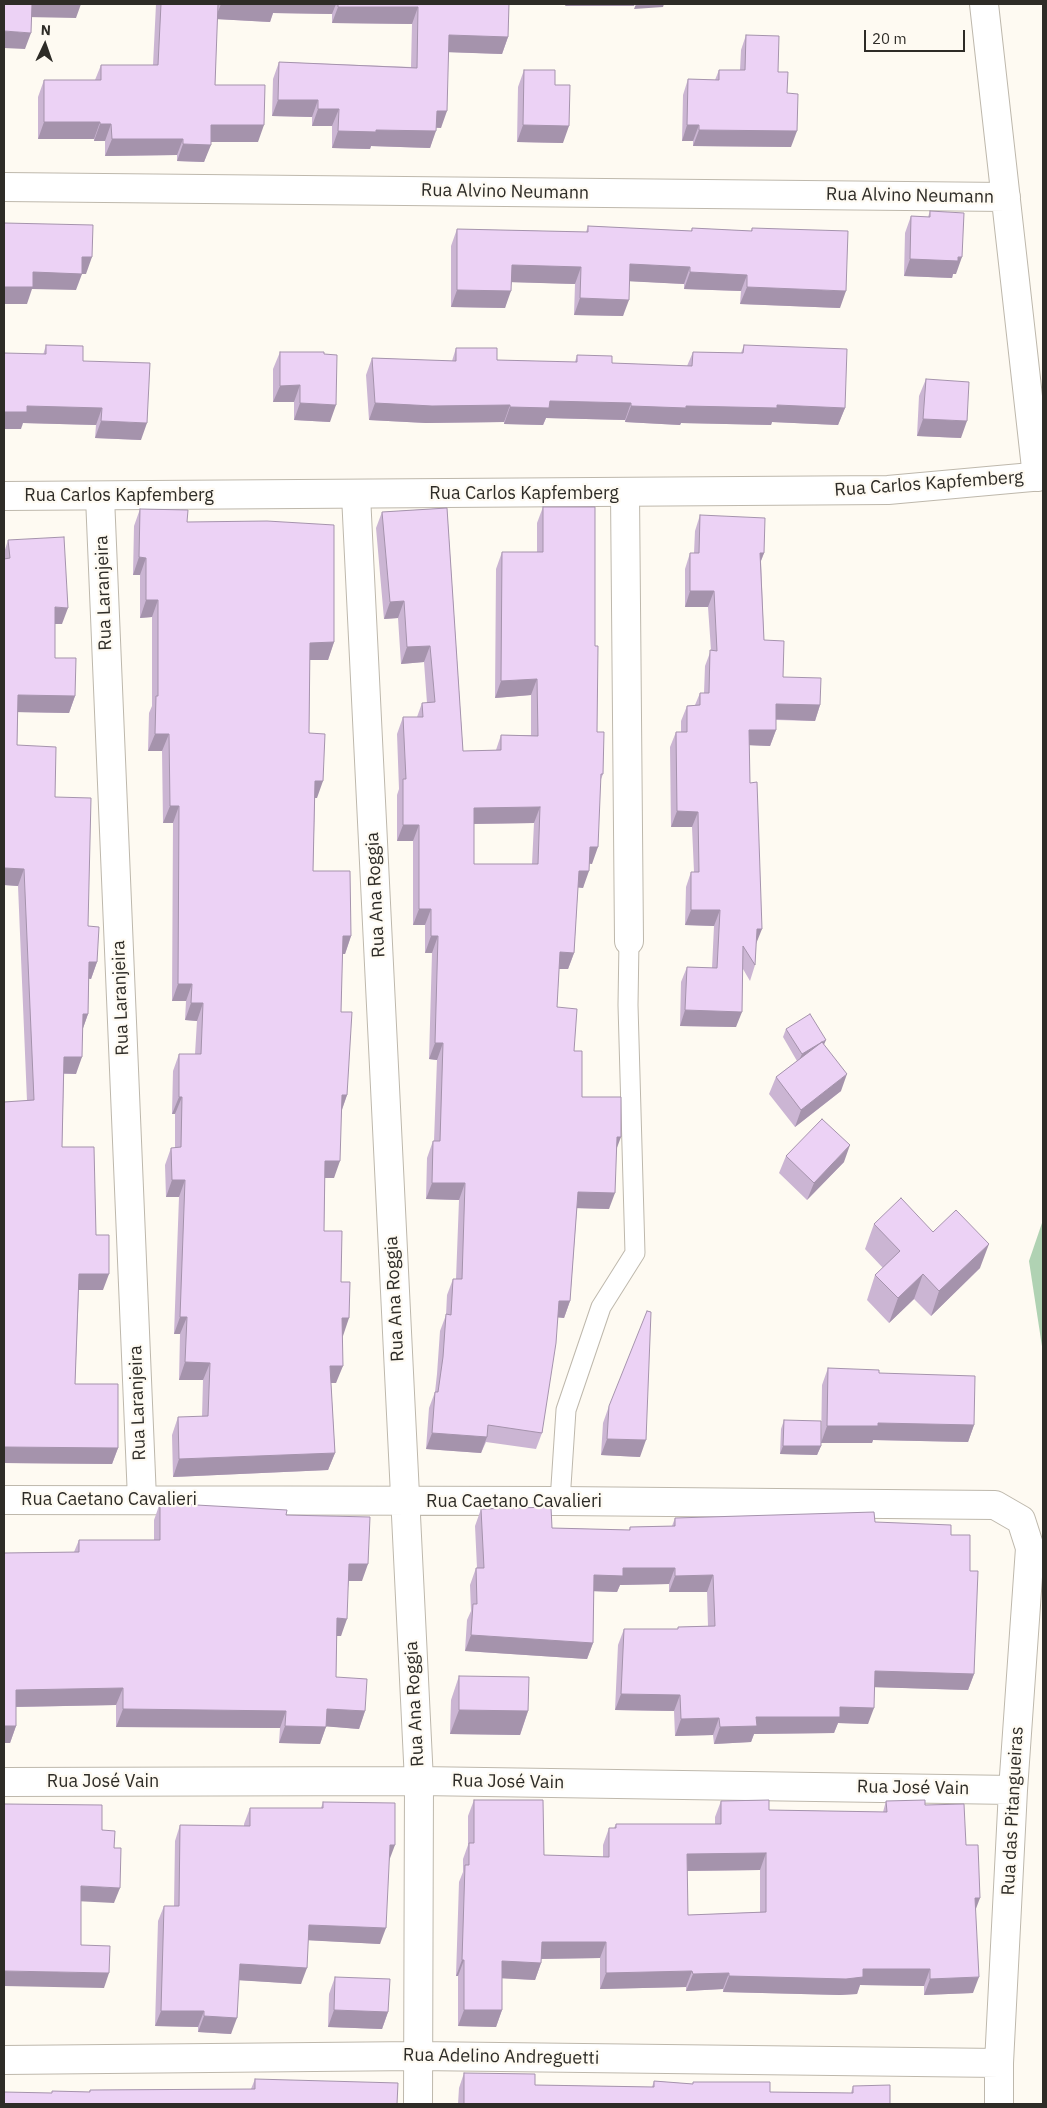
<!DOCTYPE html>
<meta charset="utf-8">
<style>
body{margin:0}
#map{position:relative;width:1047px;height:2108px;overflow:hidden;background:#fefaf2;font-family:"IBM Plex Sans",sans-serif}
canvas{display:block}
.frame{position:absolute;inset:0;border:5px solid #2e2c27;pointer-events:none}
.north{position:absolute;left:20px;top:20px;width:50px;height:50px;-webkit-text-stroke:4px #fefaf2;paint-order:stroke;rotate:3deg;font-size:14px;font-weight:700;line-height:20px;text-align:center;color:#2e2c27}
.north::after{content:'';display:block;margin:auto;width:18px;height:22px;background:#2e2c27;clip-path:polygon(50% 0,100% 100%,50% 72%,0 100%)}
.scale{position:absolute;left:864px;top:30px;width:101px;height:22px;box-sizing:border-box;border:2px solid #2e2c27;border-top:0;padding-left:6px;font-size:15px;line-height:18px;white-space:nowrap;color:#2e2c27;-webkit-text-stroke:4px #fefaf2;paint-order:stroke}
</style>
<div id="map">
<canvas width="1047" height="2108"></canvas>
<div class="frame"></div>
<div class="north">N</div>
<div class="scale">20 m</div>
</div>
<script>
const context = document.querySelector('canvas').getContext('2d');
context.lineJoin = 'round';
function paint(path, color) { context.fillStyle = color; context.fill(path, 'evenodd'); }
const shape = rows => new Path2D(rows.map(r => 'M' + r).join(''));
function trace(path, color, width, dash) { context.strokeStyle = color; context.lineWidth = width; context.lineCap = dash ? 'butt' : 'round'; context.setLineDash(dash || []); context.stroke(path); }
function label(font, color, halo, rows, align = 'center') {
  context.font = font + ' "IBM Plex Sans",sans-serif'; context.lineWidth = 4.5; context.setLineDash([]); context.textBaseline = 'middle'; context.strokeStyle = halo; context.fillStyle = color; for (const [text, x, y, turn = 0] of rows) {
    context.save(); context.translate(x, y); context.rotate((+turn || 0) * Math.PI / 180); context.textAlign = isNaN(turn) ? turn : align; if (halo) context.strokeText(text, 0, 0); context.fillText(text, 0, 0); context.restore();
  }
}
paint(shape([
 [1043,1220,1043,1353,1029,1261]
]), '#b0d2b3');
const service = shape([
 [560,1501,566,1410,601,1307,635,1253,628,1005,629,941]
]);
const minor = shape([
 [984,4,1037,477],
 [4,187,1006,197],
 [625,493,629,941],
 [356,495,419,1781,418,2104],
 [100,497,142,1499],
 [4,1500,560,1501,995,1505,1021,1520,1030,1548,1013,1790,999,2063,999,2104],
 [4,1782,419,1781,1013,1790],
 [4,2060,417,2056,999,2063]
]);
const tertiary = shape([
 [4,496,888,490,1043,476]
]);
trace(service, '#beb8ac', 21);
trace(minor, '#beb8ac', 30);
trace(tertiary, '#beb8ac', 30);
trace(service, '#fff', 19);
trace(minor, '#fff', 28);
trace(tertiary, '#fff', 28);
paint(shape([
 [156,4,509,4,508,37,502,54,449,52,441,128,436,128,430,148,371,146,370,149,332,148,332,126,312,126,312,117,272,116,273,79,279,62,411,67,412,24,332,23,332,14,273,13,270,22,217,19,215,85,258,142,211,142,204,162,177,161,177,155,105,156,105,141,94,141,94,139,38,139,38,97,44,80,95,80,101,65,153,65],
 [746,35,778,72,787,93,791,147,693,146,693,141,682,141,683,95,688,79,715,80,719,70,740,70,741,50],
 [524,70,555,85,563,143,517,142,518,87],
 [930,211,956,274,953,274,952,278,904,276,905,233,911,216,928,217],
 [588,226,691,231,692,228,751,231,752,228,840,308,740,304,741,291,684,289,684,284,630,281,623,316,574,315,575,284,512,282,505,308,451,307,451,246,457,229,586,232],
 [46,345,83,361,141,440,95,438,96,425,23,423,21,429],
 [744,345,845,408,838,425,772,422,771,425,681,423,680,425,625,422,625,420,546,418,543,425,504,424,504,422,426,423,369,420,366,375,372,358,452,361,456,348,497,360,575,362,577,355,612,363,687,366,693,352,741,353],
 [280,352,324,354,330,422,294,420,294,402,273,402,273,369],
 [926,379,961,438,917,436,919,396],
 [543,507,595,646,597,732,603,774,600,782,592,864,589,863,583,888,578,887,574,953,568,969,559,969,557,1007,574,1051,582,1097,616,1151,609,1209,577,1208,570,1301,564,1318,558,1317,542,1433,536,1449,486,1442,481,1453,426,1449,429,1408,435,1392,437,1374,440,1331,446,1315,447,1295,453,1279,456,1279,459,1200,426,1199,427,1158,433,1141,434,1141,437,1060,429,1059,432,953,425,953,425,925,413,925,413,841,397,841,397,795,399,789,397,734,403,717,417,717,422,703,427,703,424,662,401,664,398,618,384,619,376,528,382,512,447,508,463,751,496,750,501,735,531,735,531,695,495,698,496,569,502,552,537,552,537,523],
 [534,823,532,864,474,864,474,824],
 [140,509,187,522,334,642,328,660,310,660,309,733,317,798,315,798,313,871,351,936,345,954,342,954,341,1012,347,1095,342,1110,334,1178,325,1178,324,1231,341,1282,343,1336,336,1383,331,1383,335,1453,328,1470,173,1477,172,1435,178,1417,202,1417,203,1380,179,1380,180,1334,174,1334,179,1197,166,1197,165,1165,171,1148,175,1148,175,1114,172,1114,173,1071,179,1054,195,1054,197,1021,185,1020,186,1001,172,1001,173,823,163,823,162,751,148,751,149,713,152,706,152,617,140,618,140,575,133,575,134,526],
 [700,515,764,553,761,561,764,640,783,677,820,705,815,721,776,720,776,730,770,746,749,745,750,783,756,944,755,965,750,981,743,969,736,1027,680,1026,681,982,687,967,712,968,714,926,685,925,686,887,691,872,694,872,692,827,671,827,670,747,676,732,681,732,681,721,687,706,695,705,700,693,704,693,705,666,711,650,708,607,685,607,685,569,690,553,694,553,695,531],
 [8,540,62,624,55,624,55,658,75,696,69,713,18,712,17,745,55,797,97,962,91,979,89,978,88,1014,82,1031,76,1074,64,1074,62,1147,96,1235,103,1290,79,1290,75,1384,118,1448,112,1464,4,1463,4,1102,27,1101,18,886,4,885,4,553],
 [786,1029,824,1045,841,1091,795,1127,769,1094,776,1077,797,1061,783,1037],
 [786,1156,844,1162,807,1200,779,1173],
 [874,1224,933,1232,980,1268,931,1316,914,1299,889,1323,867,1300,875,1275,883,1268,865,1249],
 [828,1368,879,1373,974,1425,968,1442,873,1440,872,1443,821,1443,822,1385],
 [609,1406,640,1457,601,1455,603,1423],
 [784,1420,821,1446,817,1455,780,1454,781,1429],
 [160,1503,286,1515,362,1581,349,1581,341,1636,337,1636,336,1677,365,1711,359,1729,326,1726,320,1744,279,1743,280,1728,116,1727,116,1705,16,1707,16,1726,10,1743,4,1743,4,1553,74,1552,79,1540,154,1540,154,1520],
 [481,1509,552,1528,629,1530,630,1527,672,1526,675,1518,875,1522,951,1535,970,1571,974,1674,968,1690,874,1687,868,1724,838,1723,834,1733,754,1734,751,1742,714,1744,713,1735,675,1736,674,1711,615,1710,618,1645,624,1629,678,1629,678,1627,708,1626,707,1592,669,1592,669,1584,620,1585,617,1592,594,1591,593,1643,587,1659,465,1651,467,1620,471,1611,470,1585,476,1568,477,1568,475,1526],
 [459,1676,528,1711,520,1735,450,1734,451,1700],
 [474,1800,544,1855,603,1857,603,1845,609,1828,614,1828,616,1824,715,1824,715,1817,721,1801,769,1810,883,1812,886,1801,925,1805,966,1845,975,1909,973,1993,924,1995,924,1986,860,1985,857,1994,840,1995,723,1992,723,1989,686,1991,686,1987,600,1989,600,1958,541,1959,541,1963,535,1980,502,1978,502,2010,496,2027,458,2026,458,1976,456,1976,459,1882,463,1872,463,1859,468,1845,468,1816],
 [760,1870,760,1912,688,1915,687,1871],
 [323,1802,389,1860,380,1944,308,1940,301,1984,239,1980,231,2034,198,2032,198,2027,155,2026,158,1921,164,1906,174,1906,175,1841,180,1825,244,1826,244,1824,250,1808,321,1808],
 [335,1977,388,2012,382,2029,328,2027,329,1994],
 [464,2073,535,2085,652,2087,654,2081,693,2084,693,2082,770,2092,851,2093,853,2086,890,2104,458,2104,459,2088],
 [255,2079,397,2104,52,2093,52,2091,89,2092,90,2090,251,2089]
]), '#cbb5d3');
paint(shape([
 [30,4,81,4,76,18,26,17],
 [221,4,336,4,332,14,273,13,270,22,215,19],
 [566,4,635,4,634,6,565,6],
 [636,4,685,4,684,5,664,4,663,7,634,9],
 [338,7,418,7,412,24,332,23],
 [4,31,31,33,25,49,4,48],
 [449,35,508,37,502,54,443,52],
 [278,100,318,100,312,117,272,116],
 [318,109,339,109,332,126,312,126],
 [437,111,447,111,441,128,431,127],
 [44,122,100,122,94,139,38,139],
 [100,124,111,124,105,141,94,141],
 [211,125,264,125,258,142,205,142],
 [523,125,569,126,563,143,517,142],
 [687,125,699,125,693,141,682,141],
 [376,130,436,131,430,148,371,146,370,149,332,148,338,131],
 [699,130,797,131,791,147,693,146],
 [112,139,183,139,177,155,105,156],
 [183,144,211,145,204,162,177,161],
 [82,257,92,257,86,274,82,274,76,290,32,289,27,304,4,304,4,287,33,272],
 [962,257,956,274,953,274,952,278,904,276,910,259],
 [630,264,690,267,684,284,624,281],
 [512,265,581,267,575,284,506,282],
 [690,272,747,275,741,291,684,289],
 [747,287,846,291,840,308,740,304],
 [457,290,511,291,505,308,451,307],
 [580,298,629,300,623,316,574,315],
 [300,385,294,402,273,402,280,386],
 [550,401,631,403,625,420,546,418,543,425,504,424,510,407],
 [300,403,336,405,330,422,294,420],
 [375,403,510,405,504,422,426,423,369,420],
 [777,405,845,408,838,425,772,422,771,425,681,423,680,425,625,422,631,406],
 [27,406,102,408,96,425,23,423,21,429,4,429,4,412],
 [923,419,967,421,961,438,917,436],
 [101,421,147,423,141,440,95,438],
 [760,553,764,553,758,568],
 [139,557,146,558,140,575,133,575],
 [690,591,714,591,708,607,685,607],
 [146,600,158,600,152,617,140,618],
 [404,601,398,618,384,619,390,602],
 [55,607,68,608,62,624,49,624],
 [334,642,328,660,304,660,310,643],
 [430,646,424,662,401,664,407,647],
 [537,679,531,695,495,698,501,681],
 [18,695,75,696,69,713,12,712],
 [776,704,820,705,815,721,771,719],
 [749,730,776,730,770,746,744,745],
 [155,734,169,734,162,751,148,751],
 [315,781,323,781,317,798,309,798],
 [170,806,179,806,173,823,163,823],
 [540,807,534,823,468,824,474,808],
 [677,811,698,812,692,827,671,827],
 [403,825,419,825,413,841,397,841],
 [590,847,598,847,592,864,584,863],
 [4,868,24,869,18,886,4,885],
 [579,871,589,871,583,888,573,887],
 [419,909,431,909,425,925,413,925],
 [691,910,720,910,714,926,685,925],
 [757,929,762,929,756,944],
 [343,936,351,936,345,954,337,954],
 [431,936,438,936,432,953,425,953],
 [560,952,574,953,568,969,554,969],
 [89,962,97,962,91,979,83,978],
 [178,984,192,984,186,1001,172,1001],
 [191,1003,203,1003,197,1021,185,1020],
 [685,1010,742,1012,736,1027,680,1026],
 [83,1014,88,1014,82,1031],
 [826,1040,822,1049,798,1063,802,1054],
 [435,1043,443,1043,437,1060,429,1059],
 [64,1057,82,1057,76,1074,58,1073],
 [847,1074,841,1091,795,1127,801,1110],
 [342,1095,347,1095,341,1112],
 [179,1097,182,1097,175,1114,172,1114],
 [617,1137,621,1137,615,1153],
 [850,1145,844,1162,807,1200,814,1183],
 [325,1161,340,1161,334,1178,318,1178],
 [172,1180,185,1180,179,1197,166,1197],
 [432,1183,465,1183,459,1200,426,1199],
 [578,1192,615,1193,609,1209,572,1208],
 [989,1244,980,1268,931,1316,939,1291],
 [79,1274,109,1274,103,1290,73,1290],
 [923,1274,914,1299,889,1323,898,1298],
 [559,1301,570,1301,564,1318,553,1317],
 [180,1317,187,1317,180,1334,174,1334],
 [342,1318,349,1318,343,1336,336,1336],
 [185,1362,210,1363,203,1380,179,1380],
 [330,1366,343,1366,336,1383,323,1383],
 [878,1423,974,1425,968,1442,873,1440,872,1443,821,1443,827,1426],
 [432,1433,487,1437,481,1453,426,1449],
 [607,1439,646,1440,640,1457,601,1455],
 [783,1446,821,1446,817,1455,780,1454],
 [4,1447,118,1448,112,1464,4,1463],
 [335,1453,328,1470,173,1477,179,1459],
 [349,1564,368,1564,362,1581,343,1581],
 [623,1568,675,1568,669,1584,620,1585,617,1592,588,1591,594,1575],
 [713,1575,707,1592,669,1592,675,1576],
 [337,1618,347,1619,341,1636,331,1636],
 [471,1635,593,1643,587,1659,465,1651],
 [875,1671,974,1674,968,1690,869,1687],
 [123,1688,116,1705,10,1707,16,1690],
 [621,1694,680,1695,674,1711,615,1710],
 [840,1707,874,1708,868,1724,838,1723,834,1733,754,1734,751,1742,714,1744,720,1727,756,1717],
 [123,1709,286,1711,280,1728,116,1727],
 [327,1709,365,1711,359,1729,321,1726],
 [459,1710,528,1711,520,1735,450,1734],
 [719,1718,713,1735,675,1736,681,1719],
 [4,1726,16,1726,10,1743,4,1743],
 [285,1726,326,1727,320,1744,279,1743],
 [390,1845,395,1845,389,1861],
 [766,1853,760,1870,681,1871,687,1854],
 [81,1886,120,1888,114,1903,75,1901],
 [975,1898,980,1898,974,1914],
 [309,1925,386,1928,380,1944,303,1940],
 [542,1942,606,1942,600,1958,536,1959],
 [462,1960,464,1960,458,1976,456,1976],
 [502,1961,541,1963,535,1980,496,1978],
 [240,1964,307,1968,301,1984,235,1980],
 [863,1969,930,1969,924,1986,860,1985,857,1994,840,1995,723,1992,729,1976],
 [4,1971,109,1973,104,1988,4,1986],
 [692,1971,686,1987,600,1989,606,1973],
 [729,1973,723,1989,686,1991,693,1974],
 [979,1977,973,1993,924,1995,930,1979],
 [334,2010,388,2012,382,2029,328,2027],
 [464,2010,502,2010,496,2027,458,2026],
 [161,2011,204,2011,198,2027,155,2026],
 [204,2016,237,2018,231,2034,198,2032]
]), '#a593ac');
const building = shape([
 [4,4,32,4,31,33,4,31,4,4],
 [161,4,218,4,215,85,265,85,264,125,211,125,211,145,183,144,183,139,112,139,111,124,100,124,100,122,44,122,44,80,101,80,101,65,158,65,161,4],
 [251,4,276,4,276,5,251,4],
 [338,4,509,4,508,37,449,35,447,111,437,111,436,131,376,130,376,132,338,131,339,109,318,109,318,100,278,100,279,62,417,68,418,7,338,7,338,4],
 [746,35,779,36,778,72,788,72,787,93,798,94,797,131,699,130,699,125,687,125,688,79,719,80,719,70,745,70,746,35],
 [524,70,555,70,555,85,570,85,569,126,523,125,524,70],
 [930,211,964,213,962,257,958,257,958,261,910,259,911,216,930,217,930,211],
 [4,223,93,225,92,257,82,257,82,274,33,272,33,287,4,287,4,223],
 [588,226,692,231,692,228,752,231,752,228,848,231,846,291,747,287,747,275,690,272,690,267,630,264,629,300,580,298,581,267,512,265,511,291,457,290,457,229,588,232,588,226],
 [46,345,83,346,83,361,150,363,147,423,101,421,102,408,27,406,27,412,4,412,4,353,46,354,46,345],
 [744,345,847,349,845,408,777,405,777,408,686,406,686,408,631,406,631,403,550,401,549,408,510,407,510,405,432,406,375,403,372,358,456,361,456,348,497,348,497,360,577,362,577,355,612,356,612,363,692,366,693,352,743,353,744,345],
 [280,352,324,352,324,354,337,355,336,405,300,403,300,385,280,386,280,352],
 [926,379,969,382,967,421,923,419,926,379],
 [543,507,595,507,595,646,598,646,597,732,604,732,603,774,601,774,598,847,590,847,589,871,579,871,574,953,560,952,557,1007,577,1009,574,1051,582,1051,582,1097,621,1097,621,1137,617,1137,615,1193,578,1192,570,1301,559,1301,556,1343,542,1433,488,1425,487,1437,432,1433,435,1392,438,1392,443,1357,446,1314,451,1315,453,1279,462,1279,465,1183,432,1183,433,1141,440,1141,443,1043,435,1043,438,936,431,936,431,909,419,909,419,825,403,825,403,779,406,779,403,717,423,717,422,703,435,702,430,646,407,647,404,601,390,602,382,512,447,508,463,751,501,750,501,735,538,736,537,679,501,681,502,552,543,552,543,507],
 [540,807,538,864,474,864,474,808,540,807],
 [140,509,188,510,187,522,267,521,334,525,334,642,310,643,309,733,325,734,323,781,315,781,313,871,350,871,351,936,343,936,341,1012,352,1012,347,1095,342,1095,340,1161,325,1161,324,1231,342,1231,341,1282,350,1282,349,1318,342,1318,343,1366,330,1366,335,1453,179,1459,178,1417,208,1416,210,1363,185,1362,187,1317,180,1317,185,1180,172,1180,171,1148,181,1147,182,1097,179,1097,179,1054,201,1054,203,1003,191,1003,192,984,178,984,179,806,170,806,169,734,155,734,156,696,158,696,158,600,146,600,146,558,139,557,140,509],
 [700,515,765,518,764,553,760,553,764,640,784,641,783,677,821,678,820,705,776,704,776,730,749,730,750,783,757,782,762,929,757,929,755,965,743,946,742,1012,685,1010,687,967,717,968,720,910,691,910,691,872,699,872,698,812,677,811,676,732,687,732,687,706,700,705,700,693,709,693,710,650,717,651,714,591,690,591,690,553,699,553,700,515],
 [64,537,68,608,55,607,55,658,76,658,75,696,18,695,17,745,56,747,55,797,91,798,88,926,99,927,97,962,89,962,88,1014,83,1014,82,1057,64,1057,62,1147,94,1147,96,1235,109,1235,109,1274,79,1274,75,1384,118,1384,118,1448,4,1447,4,1102,34,1100,24,869,4,868,4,559,10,558,8,540,64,537],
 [810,1014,826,1040,822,1042,802,1054,786,1029,810,1014],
 [822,1042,847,1074,801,1110,776,1077,822,1042],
 [822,1119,850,1145,814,1183,786,1156,822,1119],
 [901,1198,933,1232,956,1210,989,1244,939,1291,923,1274,898,1298,875,1275,900,1251,874,1224,901,1198],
 [647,1311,651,1312,646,1440,607,1439,609,1406,647,1311],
 [828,1368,879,1370,879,1373,975,1376,974,1425,878,1423,878,1426,827,1426,828,1368],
 [784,1420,821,1421,821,1446,783,1446,784,1420],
 [160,1503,287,1510,286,1515,370,1517,368,1564,349,1564,347,1619,337,1618,336,1677,367,1679,365,1711,327,1709,326,1727,285,1726,286,1711,123,1709,123,1688,16,1690,16,1726,4,1726,4,1553,79,1552,79,1540,160,1540,160,1503],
 [551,1507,552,1528,630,1530,630,1527,675,1526,675,1518,874,1512,875,1522,951,1525,951,1535,970,1535,970,1571,978,1571,974,1674,875,1671,874,1708,840,1707,840,1717,756,1717,757,1726,720,1727,719,1718,681,1719,680,1695,621,1694,624,1629,678,1629,678,1627,715,1626,713,1575,675,1576,675,1568,623,1568,623,1576,594,1575,593,1643,471,1635,473,1604,477,1604,476,1568,484,1568,481,1509,551,1507],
 [459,1676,529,1677,528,1711,459,1710,459,1676],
 [474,1800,543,1800,544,1855,609,1857,609,1828,616,1828,616,1824,721,1824,721,1801,769,1800,769,1810,887,1812,886,1801,925,1800,925,1805,964,1804,966,1845,978,1845,980,1898,975,1898,979,1977,930,1979,930,1969,863,1969,863,1977,846,1979,729,1976,729,1973,693,1974,692,1971,606,1973,606,1942,542,1942,541,1963,502,1961,502,2010,464,2010,464,1960,462,1960,465,1865,469,1865,469,1843,474,1843,474,1800],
 [766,1853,766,1912,688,1915,687,1854,766,1853],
 [323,1802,395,1803,395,1845,390,1845,386,1928,309,1925,307,1968,240,1964,237,2018,204,2016,204,2011,161,2011,164,1906,179,1906,180,1825,250,1826,250,1808,323,1808,323,1802],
 [4,1804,102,1805,102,1830,115,1831,114,1848,121,1848,120,1888,81,1886,81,1945,110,1946,109,1973,4,1971,4,1804],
 [335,1977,390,1979,388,2012,334,2010,335,1977],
 [464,2073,535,2074,535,2085,654,2087,654,2081,693,2084,693,2082,770,2082,770,2092,853,2093,853,2086,890,2085,890,2104,464,2104,464,2073],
 [255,2079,398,2083,397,2104,4,2104,4,2092,52,2093,52,2091,90,2092,90,2090,255,2089,255,2079]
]);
paint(building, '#ecd2f5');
trace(building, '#a593ac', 1);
label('18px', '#2e2c27', '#fefaf2', [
 ["Rua Alvino Neumann",505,192,1],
 ["Rua Alvino Neumann",910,196,1],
 ["Rua Carlos Kapfemberg",929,484,-4],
 ["Rua Carlos Kapfemberg",524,494],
 ["Rua Carlos Kapfemberg",119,496],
 ["Rua Laranjeira",104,593,-92],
 ["Rua Ana Roggia",376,895,-93],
 ["Rua Laranjeira",121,998,-92],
 ["Rua Ana Roggia",395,1299,-93],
 ["Rua Laranjeira",138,1403,-92],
 ["Rua Caetano Cavalieri",109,1500],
 ["Rua Caetano Cavalieri",514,1502],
 ["Rua Ana Roggia",415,1704,-93],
 ["Rua José Vain",103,1782],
 ["Rua José Vain",508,1782,1],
 ["Rua José Vain",913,1788,1],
 ["Rua das Pitangueiras",1013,1811,-87],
 ["Rua Adelino Andreguetti",501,2057,1]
]);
</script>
